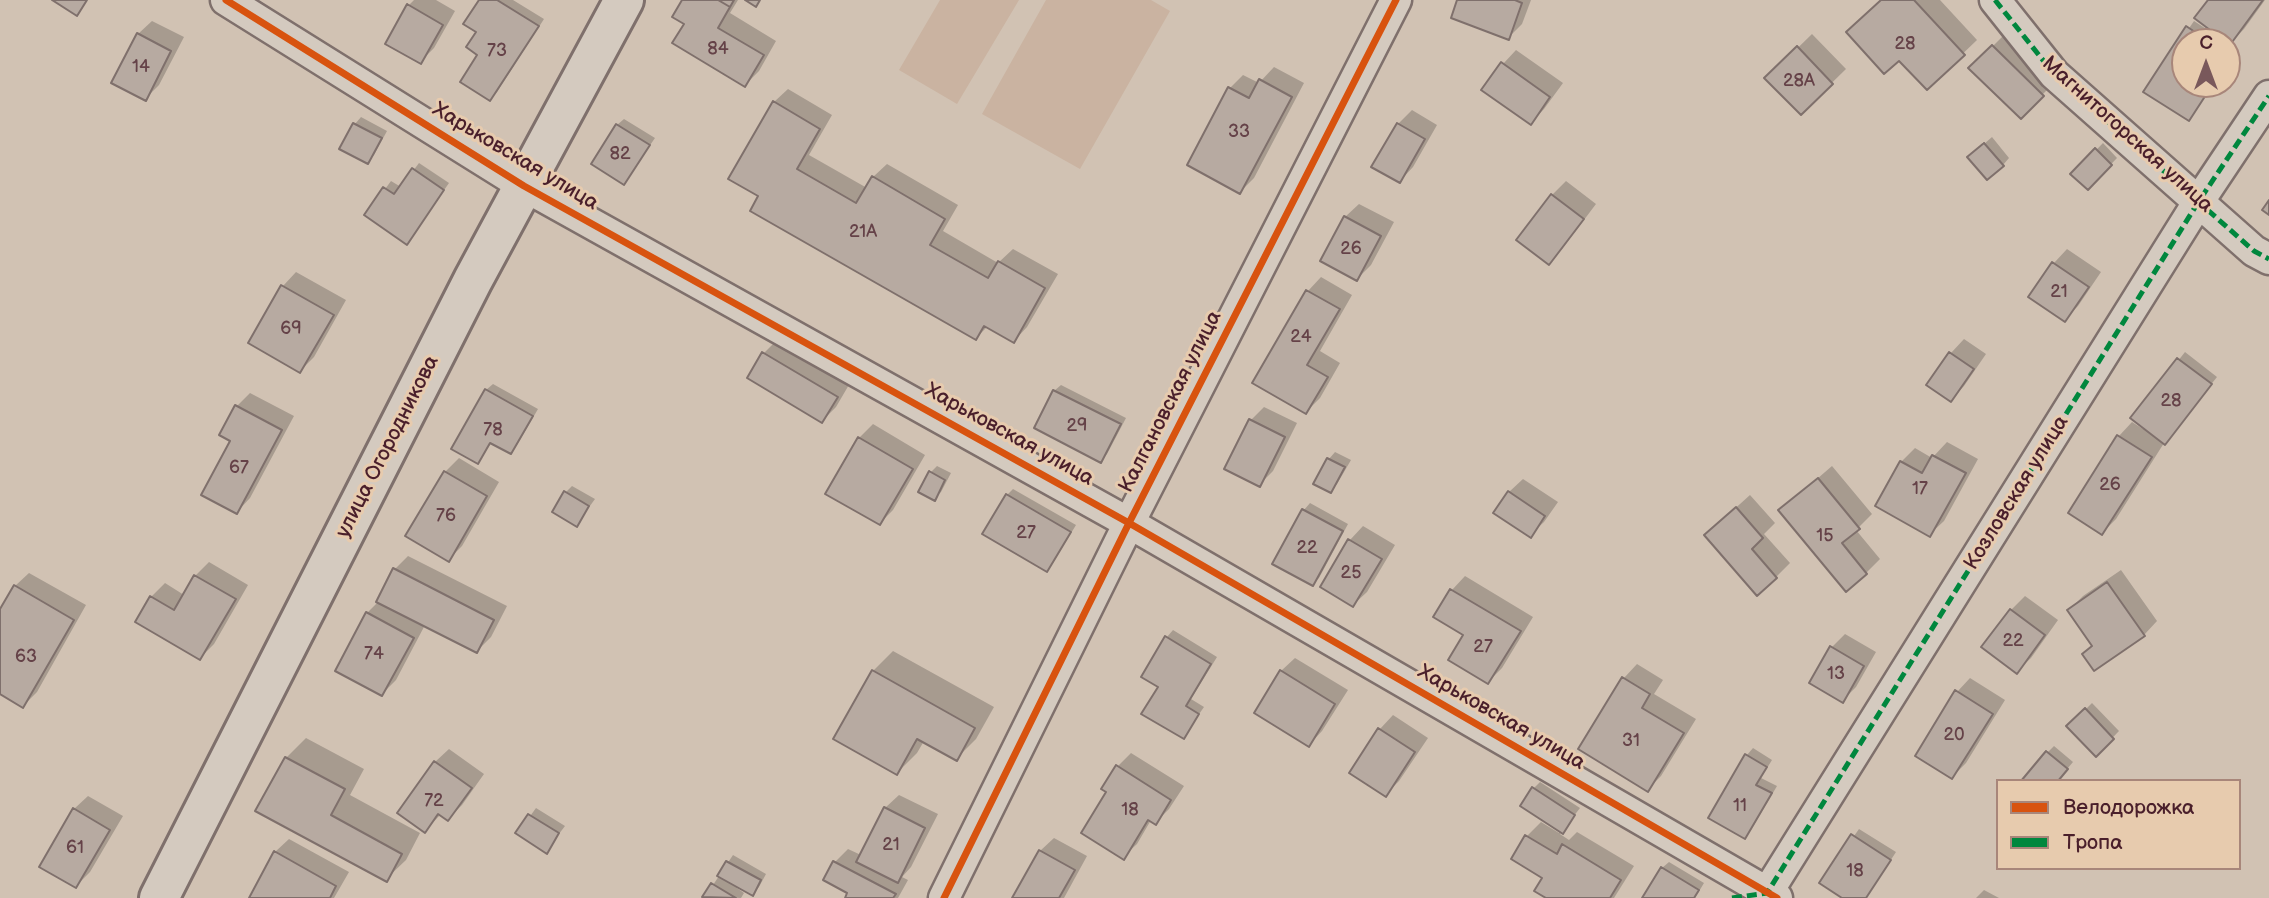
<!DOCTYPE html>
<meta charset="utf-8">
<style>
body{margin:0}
#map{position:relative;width:2269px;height:898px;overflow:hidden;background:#d1c2b3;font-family:"Balsamiq Sans",sans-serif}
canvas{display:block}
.legend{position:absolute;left:1996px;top:779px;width:245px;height:91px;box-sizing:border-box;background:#e7cbae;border:2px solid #a8867a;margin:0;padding:9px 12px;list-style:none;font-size:21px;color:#4a1f2b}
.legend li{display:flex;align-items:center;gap:14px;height:35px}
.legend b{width:35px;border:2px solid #a8867a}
.north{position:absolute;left:2171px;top:28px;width:70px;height:70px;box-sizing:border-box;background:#e7cbae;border:2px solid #a8867a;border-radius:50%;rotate:0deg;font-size:19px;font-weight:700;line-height:28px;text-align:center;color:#4a1f2b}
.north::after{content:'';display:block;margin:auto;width:24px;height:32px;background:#79585b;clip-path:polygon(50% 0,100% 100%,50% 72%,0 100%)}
</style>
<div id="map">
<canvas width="2269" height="898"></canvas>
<ul class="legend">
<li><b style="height:9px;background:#d8530f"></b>Велодорожка</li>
<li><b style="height:9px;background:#00873e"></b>Тропа</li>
</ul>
<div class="north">С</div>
</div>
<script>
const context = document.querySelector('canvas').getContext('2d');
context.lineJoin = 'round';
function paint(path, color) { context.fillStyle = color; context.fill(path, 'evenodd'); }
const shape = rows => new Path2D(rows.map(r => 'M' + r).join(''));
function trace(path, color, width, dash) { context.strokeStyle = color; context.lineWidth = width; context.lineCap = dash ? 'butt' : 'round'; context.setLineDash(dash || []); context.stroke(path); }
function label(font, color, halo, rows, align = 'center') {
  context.font = font + ' "Balsamiq Sans",sans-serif'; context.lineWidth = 6; context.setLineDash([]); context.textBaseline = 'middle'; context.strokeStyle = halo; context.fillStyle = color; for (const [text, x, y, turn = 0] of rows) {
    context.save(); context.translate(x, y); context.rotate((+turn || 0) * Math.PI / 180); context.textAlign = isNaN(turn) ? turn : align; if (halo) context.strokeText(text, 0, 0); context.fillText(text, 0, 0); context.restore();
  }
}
paint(shape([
 [940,0,1019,0,957,104,899,70],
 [1046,0,1151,0,1170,11,1080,169,982,114]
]), '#cab3a1');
paint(shape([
 [414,0,436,0,455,11,434,48,420,62,409,5],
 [481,0,513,0,544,19,497,92,490,99,480,54,478,31],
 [684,0,738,0,730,13,776,41,759,71,745,85,686,24],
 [1459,0,1531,0,1522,24,1508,38],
 [1882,0,1940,0,1977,40,1927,88],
 [2210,0,2265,0,2244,29,2229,44,2237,49,2227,64,2227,42,2185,42,2185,84,2214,84,2189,119,2146,91,2194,21,2211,32,2213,30],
 [152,21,184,37,159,85,145,99,138,34],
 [2006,33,2056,81,2020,117,1971,68],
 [1812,34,1846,69,1801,113,1767,78],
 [1516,50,1563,83,1544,109,1531,123,1503,64],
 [1274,67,1304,83,1254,178,1240,192,1230,88,1243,75,1259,83],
 [788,89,832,115,809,155,867,188,873,177,887,164,958,205,943,231,998,263,1013,249,1058,274,1027,327,1014,341,988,326,976,338,761,195,774,102],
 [1412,110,1437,125,1413,167,1400,181,1398,124],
 [361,117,387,131,374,155,368,162,355,124],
 [624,119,655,138,624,183,617,125],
 [1992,137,2009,158,2003,165,1976,151],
 [2103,143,2117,158,2088,188,2073,174],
 [419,163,449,183,407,243,366,215,391,181,401,187],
 [1566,181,1596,204,1562,249,1549,262,1552,195],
 [1359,204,1394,222,1371,265,1357,279,1345,217],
 [2067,249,2101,272,2078,306,2065,319,2031,296,2054,263],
 [296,272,346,300,314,357,300,371,283,286],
 [1321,277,1352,295,1320,351,1340,363,1320,398,1306,412,1255,382,1308,291],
 [1964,339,1986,354,1964,386,1951,400,1929,385,1951,353],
 [777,340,850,383,836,407,822,421,764,353],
 [2185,352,2217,377,2164,443,2116,519,2102,533,2070,513,2119,436,2132,422,2143,429,2145,427,2133,418],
 [493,384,538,409,517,445,510,452,492,442,478,462,486,390],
 [1061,385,1126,418,1107,454,1101,461,1054,391],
 [250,393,294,416,250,498,237,512,233,440,237,406],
 [1264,407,1297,423,1273,471,1259,485,1251,420],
 [873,424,925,455,893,510,880,523,827,493,859,438],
 [1947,442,1978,459,1944,521,1930,534,1901,462,1915,448,1932,458],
 [1335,452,1351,460,1337,484,1331,491,1316,483,1329,459],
 [459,458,499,482,462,546,449,559,445,472],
 [937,466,951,473,941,492,934,498,931,472],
 [1832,466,1872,514,1856,530,1880,559,1866,573,1781,510],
 [1523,479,1558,502,1544,522,1530,535,1509,492],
 [572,486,595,499,576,525,566,492],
 [1013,489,1076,525,1053,563,1047,570,1007,495],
 [1750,495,1775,523,1764,534,1790,563,1776,577,1720,522],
 [1310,503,1348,524,1319,578,1312,584,1274,564,1304,510],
 [1363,526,1395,545,1367,592,1353,605,1322,586,1350,540],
 [408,556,507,606,491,637,477,651,425,625,396,680,382,694,367,613,379,601,394,570],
 [209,562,248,585,214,644,200,658,151,597,165,583,184,595,195,576],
 [2121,570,2157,621,2144,635,2084,654,2093,645,2069,610,2083,596],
 [29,573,86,605,37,692,23,706,0,692,0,612,15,586],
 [1465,576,1533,617,1502,668,1488,682,1466,634,1436,616,1452,590],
 [2025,596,2058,620,2031,658,2017,671,1984,647,2011,610],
 [1173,630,1217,657,1191,699,1204,707,1183,737,1160,686,1143,676,1167,637],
 [1845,634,1876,652,1856,687,1843,700,1832,647],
 [893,651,994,707,976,739,956,759,924,741,917,753,897,773,873,671],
 [1295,658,1348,690,1322,731,1309,745,1281,671],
 [1637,664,1663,680,1654,694,1696,719,1661,776,1648,789,1581,749,1624,678],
 [1970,678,2005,700,1966,763,1952,777,1957,692],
 [2092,703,2119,731,2096,755,2068,727],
 [1393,715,1428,738,1399,781,1385,795,1351,772,1380,729],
 [306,738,364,769,350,795,420,833,406,860,386,879,258,810,286,758],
 [2054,746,2073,762,2057,781,2047,753],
 [1753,748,1772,760,1761,778,1777,786,1751,830,1744,837,1710,817,1747,755],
 [449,749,484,774,462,805,448,819,441,814,425,831,435,762],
 [1131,753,1184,786,1169,809,1155,823,1151,820,1137,844,1123,857,1109,792,1117,767],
 [1540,782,1580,808,1560,834,1569,840,1577,832,1634,866,1614,898,1549,898,1544,878,1513,858,1527,836,1541,822,1559,833,1561,831,1533,789],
 [899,795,938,814,911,867,902,877,908,880,898,898,847,898,850,892,835,862,848,849,861,855,885,808],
 [88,796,123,816,90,872,76,886,74,809],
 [536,808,565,826,546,851,518,833],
 [1859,829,1896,852,1866,898,1845,898,1821,883],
 [1054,838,1087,856,1064,898,1014,898,1040,851],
 [289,839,349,872,334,898,251,898,275,852],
 [733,855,766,874,759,887,753,893,739,886,737,888,744,893,741,898,705,897],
 [1669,862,1704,883,1695,898,1644,898,1662,868],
 [1984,890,1999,898,1976,898]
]), '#0003');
const building = shape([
 [52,0,87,0,77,16,52,0],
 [479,0,497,0,539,26,490,101,460,82,477,55,466,47,476,32,463,24,479,0],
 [682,0,718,0,730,7,718,28,764,55,745,87,672,43,684,24,672,17,682,0],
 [718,0,734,0,730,7,718,0],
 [745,0,760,0,756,7,745,0],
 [1457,0,1515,0,1522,3,1509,40,1451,18,1457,0],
 [1881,0,1914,0,1965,55,1927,90,1899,61,1884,74,1846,32,1881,0],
 [2208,0,2263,0,2230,45,2194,18,2208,0],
 [407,4,443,25,421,64,385,44,407,4],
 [2186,26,2210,42,2185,42,2185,84,2213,84,2189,121,2143,92,2186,26],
 [137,33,171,51,146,101,111,83,137,33],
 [1992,45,2044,96,2021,119,1968,68,1992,45],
 [1797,46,1833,84,1801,115,1764,78,1797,46],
 [1501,62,1550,97,1531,125,1481,90,1501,62],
 [1259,79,1292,97,1240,194,1187,165,1228,87,1249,98,1259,79],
 [773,101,820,129,797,169,856,203,872,176,945,219,930,245,988,278,998,261,1045,288,1014,343,984,326,976,340,750,211,758,196,728,179,773,101],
 [353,123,382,138,368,164,339,149,353,123],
 [1397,123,1425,139,1400,183,1371,167,1397,123],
 [616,124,650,145,624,185,591,164,616,124],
 [1984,143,2004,166,1987,180,1967,157,1984,143],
 [2095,148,2112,165,2088,190,2070,174,2095,148],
 [412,168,444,190,407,245,364,215,383,187,394,194,412,168],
 [1551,194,1584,219,1549,265,1516,240,1551,194],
 [2269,200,2269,215,2262,210,2269,200],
 [1344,216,1381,236,1357,281,1320,261,1344,216],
 [2052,262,2089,287,2065,322,2028,297,2052,262],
 [281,285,334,315,300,373,248,343,281,285],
 [1306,290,1340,309,1307,365,1328,377,1306,414,1252,383,1306,290],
 [762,352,838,397,822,423,747,378,762,352],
 [1949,352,1974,369,1951,402,1926,385,1949,352],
 [2177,358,2212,384,2165,445,2130,418,2177,358],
 [485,389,533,416,511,454,490,443,478,464,451,449,485,389],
 [1053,390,1121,424,1101,463,1034,428,1053,390],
 [235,405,282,430,237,514,201,495,230,441,219,435,235,405],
 [1249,419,1285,437,1260,487,1224,469,1249,419],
 [2117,435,2152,457,2102,535,2068,513,2117,435],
 [858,437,913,469,880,525,825,494,858,437],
 [1932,455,1966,473,1930,537,1875,506,1900,461,1922,473,1932,455],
 [1327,458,1345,467,1331,493,1313,484,1327,458],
 [444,471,487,496,449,562,405,536,444,471],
 [929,471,945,480,935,501,918,492,929,471],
 [1818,478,1860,529,1842,543,1867,574,1846,592,1778,510,1818,478],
 [564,491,589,506,577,527,552,512,564,491],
 [1508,491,1545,516,1531,538,1493,513,1508,491],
 [1006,494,1071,532,1047,572,982,534,1006,494],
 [1736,507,1763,538,1752,549,1777,578,1757,596,1704,535,1736,507],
 [1302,509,1343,531,1313,586,1272,564,1302,509],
 [1348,539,1382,559,1353,607,1320,587,1348,539],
 [393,568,494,620,477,653,376,602,393,568],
 [194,575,236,599,200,660,135,622,150,596,174,610,194,575],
 [2107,582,2145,636,2094,671,2082,654,2092,646,2067,610,2107,582],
 [14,585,74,620,23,708,0,694,0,609,14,585],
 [1450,589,1521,631,1488,684,1448,660,1463,635,1433,617,1450,589],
 [2010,609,2045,635,2017,674,1981,647,2010,609],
 [366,612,414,638,382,696,335,671,366,612],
 [1165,636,1211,664,1186,706,1199,714,1184,739,1141,714,1158,687,1141,677,1165,636],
 [1830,646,1864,666,1843,703,1809,683,1830,646],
 [872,670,975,728,957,761,917,739,897,775,833,739,872,670],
 [1280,670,1335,704,1309,747,1254,713,1280,670],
 [1622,677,1650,694,1642,708,1684,733,1648,792,1578,749,1622,677],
 [1955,690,1993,714,1952,779,1915,756,1955,690],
 [2085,708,2114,739,2096,757,2066,726,2085,708],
 [1378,728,1415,752,1386,797,1349,773,1378,728],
 [2046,751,2068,769,2058,781,2021,781,2046,751],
 [1745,754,1767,767,1756,785,1772,793,1745,839,1708,818,1745,754],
 [285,757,345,789,331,815,402,854,387,882,255,811,285,757],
 [434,761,472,788,448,821,438,814,425,833,397,813,434,761],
 [1116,765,1171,800,1156,825,1148,820,1124,860,1081,833,1106,792,1101,789,1116,765],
 [1532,787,1575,815,1563,834,1520,806,1532,787],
 [884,807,925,828,898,883,856,862,884,807],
 [73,808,110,830,76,888,39,867,73,808],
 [528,814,559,833,547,854,515,833,528,814],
 [1851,834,1891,860,1866,898,1842,898,1819,883,1851,834],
 [1525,835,1557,854,1562,844,1621,880,1610,898,1546,898,1534,891,1542,878,1511,859,1525,835],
 [1039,850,1075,870,1059,898,1012,898,1039,850],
 [274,851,336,886,330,898,249,898,274,851],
 [726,861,761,880,753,896,717,876,726,861],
 [833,861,896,894,893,898,845,898,847,893,823,880,833,861],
 [1661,867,1699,890,1694,898,1642,898,1661,867],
 [711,883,736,898,702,897,711,883]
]);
paint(building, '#b7aaa1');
trace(building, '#7f706c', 2);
const minor = shape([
 [226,0,524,186,1129,523,1777,898],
 [1995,0,2054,74,2254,251,2269,259],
 [1767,893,2199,201,2269,96],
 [944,898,1129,523,1396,0]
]);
const secondary = shape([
 [159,898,473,280,624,0]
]);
trace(minor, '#7f706c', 35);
trace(secondary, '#7f706c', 44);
trace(minor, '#d4cabf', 30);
trace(secondary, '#d4cabf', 38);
trace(shape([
 [1995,0,2054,74,2254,251,2269,259],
 [1732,898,1767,893,2199,201,2269,96]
]), '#00873e', 5, [10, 5]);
trace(shape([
 [226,0,524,186,1129,523,1777,898],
 [944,898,1129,523,1396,0]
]), '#d8530f', 7);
label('18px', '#654248', null, [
 ["28",1905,44],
 ["84",718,49],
 ["73",497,51],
 ["14",141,67],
 ["28А",1799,81],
 ["33",1239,132],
 ["82",620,154],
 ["21А",863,232],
 ["26",1351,249],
 ["21",2059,292],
 ["69",291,329],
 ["24",1301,337],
 ["28",2171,401],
 ["29",1077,426],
 ["78",493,430],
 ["67",239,468],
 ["26",2110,485],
 ["17",1920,489],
 ["76",446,516],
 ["27",1026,533],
 ["15",1825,536],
 ["22",1307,548],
 ["25",1351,573],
 ["22",2013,641],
 ["27",1483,647],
 ["74",374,654],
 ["63",26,657],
 ["13",1836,674],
 ["20",1954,735],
 ["31",1631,741],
 ["72",434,801],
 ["11",1740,806],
 ["18",1130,810],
 ["21",891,845],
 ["61",75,848],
 ["18",1855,871]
]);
label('21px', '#4a1f2b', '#e7cbae', [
 ["Магнитогорская улица",2127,135,42],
 ["Харьковская улица",515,157,31],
 ["Калгановская улица",1171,402,-63],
 ["Харьковская улица",1009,435,29],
 ["улица Огородникова",388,447,-63],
 ["Козловская улица",2017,493,-58],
 ["Харьковская улица",1501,718,30]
]);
</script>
